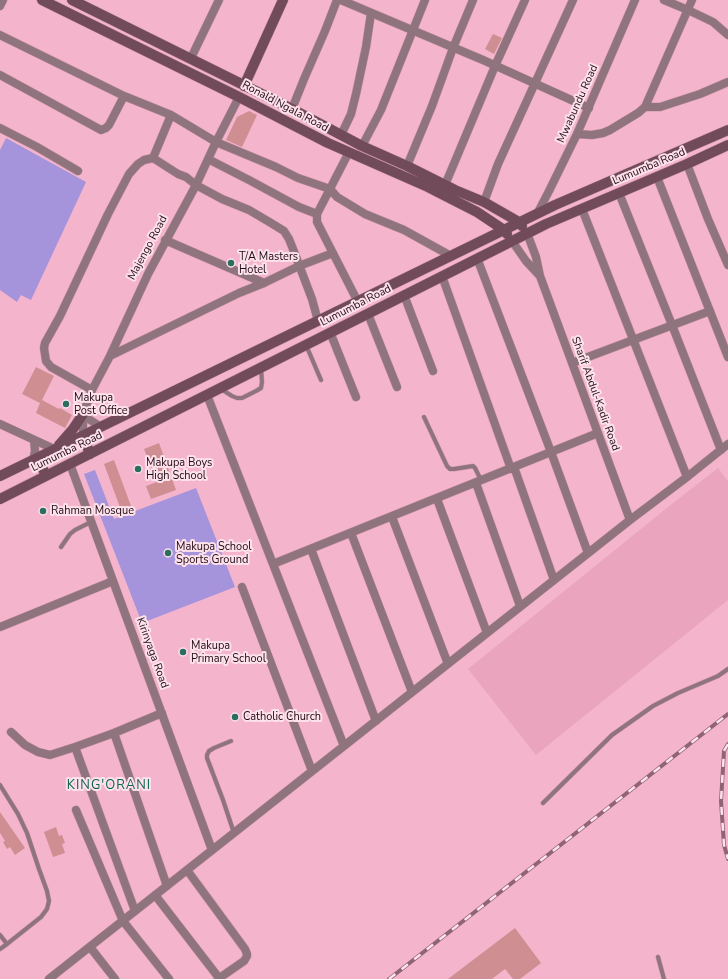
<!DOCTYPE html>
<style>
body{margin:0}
canvas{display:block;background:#f4b4cc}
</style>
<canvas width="728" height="979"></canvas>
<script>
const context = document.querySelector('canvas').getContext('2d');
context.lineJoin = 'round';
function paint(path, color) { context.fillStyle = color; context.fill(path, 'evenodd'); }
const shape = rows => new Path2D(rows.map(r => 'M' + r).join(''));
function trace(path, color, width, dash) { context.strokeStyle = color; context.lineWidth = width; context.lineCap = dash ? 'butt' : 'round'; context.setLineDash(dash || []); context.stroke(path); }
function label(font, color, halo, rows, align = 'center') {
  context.font = font + ' "Nunito Sans",sans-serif'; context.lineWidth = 4; context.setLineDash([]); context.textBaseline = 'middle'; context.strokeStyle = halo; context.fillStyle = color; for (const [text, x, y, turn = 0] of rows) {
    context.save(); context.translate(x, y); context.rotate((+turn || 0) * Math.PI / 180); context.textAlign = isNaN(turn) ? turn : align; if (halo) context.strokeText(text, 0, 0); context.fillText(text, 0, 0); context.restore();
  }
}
paint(shape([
 [718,468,728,481,728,600,536,755,468,669,668,507]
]), '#eaa4be');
paint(shape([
 [6,138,86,182,31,300,21,295,17,302,0,290,0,150],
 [95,470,114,519,196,488,235,587,142,623,84,474]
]), '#a593dc');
paint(shape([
 [493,34,502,38,494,54,485,49],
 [249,111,257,115,242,147,226,140,237,117],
 [36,367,54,376,42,400,59,409,60,408,72,415,65,428,36,413,40,403,22,394],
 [159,443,176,490,151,499,146,486,157,482,144,449],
 [114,460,131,506,121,510,104,464],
 [0,812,25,848,15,855,10,847,7,849,3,842,5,841,0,833],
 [56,827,59,836,62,835,65,843,62,844,65,853,53,857,44,832],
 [515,928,541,963,520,979,513,979,505,969,492,979,448,979]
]), '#cf8e92');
const lane = shape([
 [306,345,321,380],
 [221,389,232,396,237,398,242,398,256,391,261,388,262,382,261,368],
 [424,417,447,466,450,469,454,469,473,466,475,468,481,480],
 [61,547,70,534,75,530,91,522],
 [231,741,214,748,209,751,207,755,207,758,223,800,234,833],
 [0,785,18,814,27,833,39,869,47,891,49,901,47,909,41,917,7,944],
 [543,803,612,735,653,706,678,693,718,676,728,669],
 [0,935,7,944,0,949],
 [658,957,664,979]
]);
const street = shape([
 [341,0,483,60,589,108],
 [664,0,688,10,713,22,728,35],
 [0,6,3,0],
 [0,35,124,96,171,115,216,142,276,167,298,178,330,189,337,197,365,214,404,230,451,256],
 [191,58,219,0],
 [0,75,101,130,106,128,109,125,124,96],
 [645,107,660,107,700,94,728,82],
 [292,109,304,79,325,31,337,0],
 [0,128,37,147,78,171],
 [577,134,592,135,603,133,610,130,638,113,645,107,692,0],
 [341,135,351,114,356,94,366,47,371,13],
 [362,146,381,110,425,0],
 [349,152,317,214,317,222,358,302],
 [153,158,171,115],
 [208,159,249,180,299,207,317,214],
 [687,164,708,219,728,265],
 [407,166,432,106,453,48,473,0],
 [657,177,728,357],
 [445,185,495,66,525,0],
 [619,193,672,325,721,450],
 [484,202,498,164,573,0],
 [582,209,687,477],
 [537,214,549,191,577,134,635,0],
 [527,233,536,257,540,276,630,520],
 [165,240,264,283],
 [512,241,526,261,539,275],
 [477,258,551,452,588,553],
 [442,276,511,469],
 [404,295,433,371],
 [368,314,397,387],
 [330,332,356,397],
 [110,356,239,293,264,283,299,266,333,253],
 [572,363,710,311],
 [92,390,51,367,46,361,44,348,45,343,60,316,108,214,129,174,138,164,144,160,153,158,178,174,186,177,196,185,222,199,249,210,271,223,284,231,289,239,293,249,312,299,318,321],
 [207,395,344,746],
 [83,414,87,418,101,427],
 [0,424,54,449],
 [83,436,83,414,92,390,110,356,148,274,196,185,216,142,239,97],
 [33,460,35,451,34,440],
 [70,464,212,850],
 [514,467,554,580],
 [476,483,520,606],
 [437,499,487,633],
 [392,517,448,664],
 [351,533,412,692],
 [311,549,376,721],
 [273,564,598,433],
 [242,587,312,771],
 [0,627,113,581],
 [11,732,25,745,38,752,50,755,75,747,114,733,162,713],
 [114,733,167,886],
 [75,747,135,911],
 [76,810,123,921,169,979],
 [187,870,245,949,247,954,247,956,244,961,218,979],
 [155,895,219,978],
 [90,947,115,979],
 [49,979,630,520,687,477,728,444]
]);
const secondary = shape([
 [42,0,239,97,328,143,428,187,477,212,504,230,507,234],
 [72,0,292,109,362,146,407,166,455,190,484,202,519,222,522,226],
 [244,86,283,0],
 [83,436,90,454],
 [59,445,73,429,83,414],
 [38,458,46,476],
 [0,476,555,205,728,130],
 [0,499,546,224,687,164,728,145]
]);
trace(lane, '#ce96ab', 5);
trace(street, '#ce96ab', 9);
trace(secondary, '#ce96ab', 11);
trace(lane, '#8f747d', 4);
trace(street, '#8f747d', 8);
trace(secondary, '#714b59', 10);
const rail = shape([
 [728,744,724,751,721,801,724,845,728,859],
 [389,979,728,714]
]);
trace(rail, '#916475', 4);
trace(rail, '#fde1eb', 2.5, [8]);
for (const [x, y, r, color] of [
 [231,263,4,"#2b6d5e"],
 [66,404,4,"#2b6d5e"],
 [138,469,4,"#2b6d5e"],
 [43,511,4,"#2b6d5e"],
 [168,553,4,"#2b6d5e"],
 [183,652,4,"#2b6d5e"],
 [235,717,4,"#2b6d5e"]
]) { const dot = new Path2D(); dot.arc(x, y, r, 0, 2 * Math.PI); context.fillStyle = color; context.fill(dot); trace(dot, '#fde1eb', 1.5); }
label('11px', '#210b14', '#fde1eb', [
 ["Mwabundu Road",578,104,-66],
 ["Ronald Ngala Road",285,107,28],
 ["Lumumba Road",649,167,-23],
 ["Majengo Road",148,248,-62],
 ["Lumumba Road",356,306,-27],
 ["Sharif Abdul-Kadir Road",595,394,70],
 ["Lumumba Road",67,452,-26],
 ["Kirinyaga Road",152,653,70]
]);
label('11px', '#210b14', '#fde1eb', [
 ["T/A Masters",239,257],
 ["Hotel",239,270],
 ["Makupa",74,398],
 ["Post Office",74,411],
 ["Makupa Boys",146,463],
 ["High School",146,476],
 ["Rahman Mosque",51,511],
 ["Makupa School",176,547],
 ["Sports Ground",176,560],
 ["Makupa",191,646],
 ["Primary School",191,659],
 ["Catholic Church",243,717]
], 'left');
context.letterSpacing = '1px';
label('13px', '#0f6352', '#fde1eb', [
 ["KING'ORANI",109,786]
]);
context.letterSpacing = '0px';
</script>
